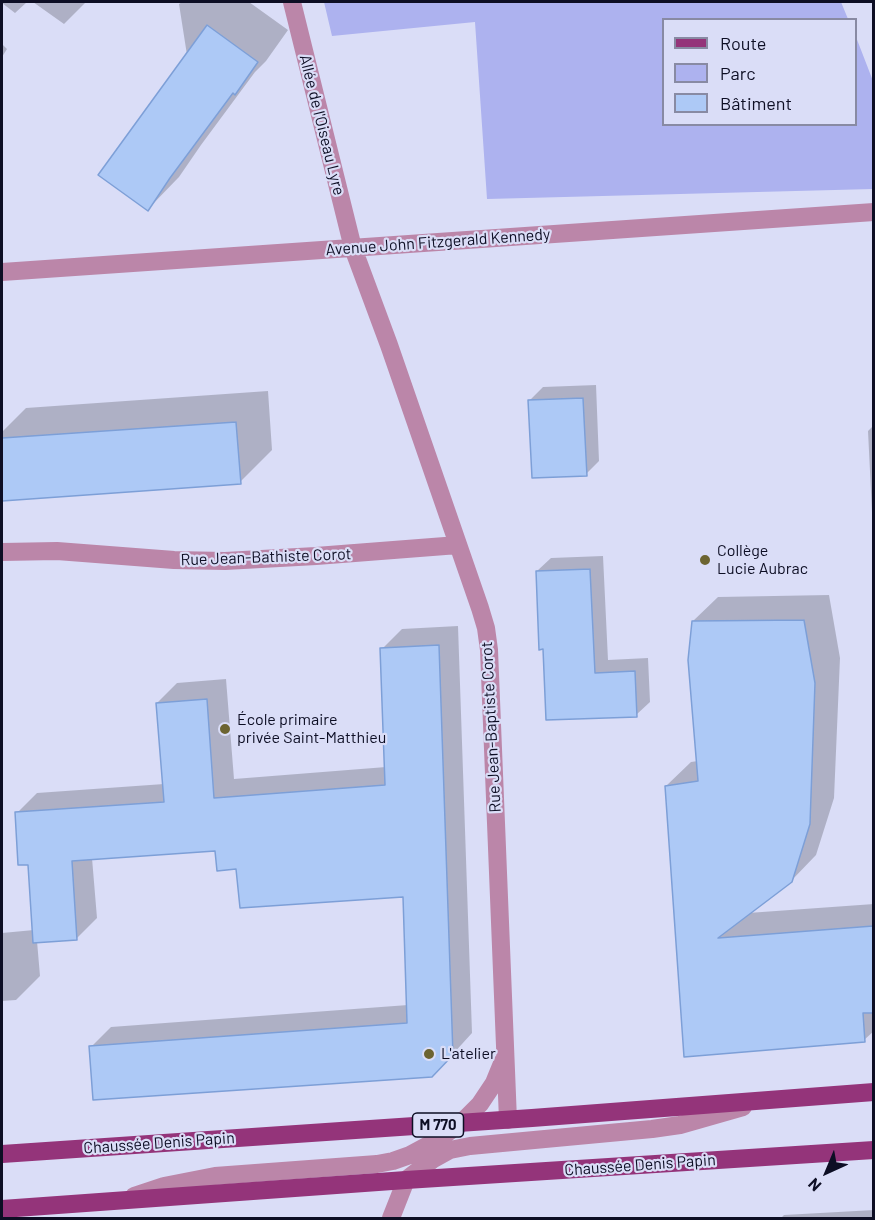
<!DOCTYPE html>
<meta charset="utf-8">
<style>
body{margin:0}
#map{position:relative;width:875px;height:1220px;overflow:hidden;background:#daddf7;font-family:Barlow,sans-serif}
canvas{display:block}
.frame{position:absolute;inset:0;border:3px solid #0d0e24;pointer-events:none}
.legend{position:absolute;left:662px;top:18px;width:195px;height:108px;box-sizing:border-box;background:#daddf7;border:2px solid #888aa3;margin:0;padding:8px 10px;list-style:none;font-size:18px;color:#0d0e24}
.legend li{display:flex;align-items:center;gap:12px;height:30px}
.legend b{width:30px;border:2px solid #888aa3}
.north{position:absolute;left:797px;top:1142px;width:60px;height:60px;-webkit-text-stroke:4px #daddf7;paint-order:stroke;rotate:224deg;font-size:16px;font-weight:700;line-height:24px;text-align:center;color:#0d0e24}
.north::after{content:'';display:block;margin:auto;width:21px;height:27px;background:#0d0e24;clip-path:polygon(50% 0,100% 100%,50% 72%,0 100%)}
</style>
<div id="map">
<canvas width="875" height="1220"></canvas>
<div class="frame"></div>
<ul class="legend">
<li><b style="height:8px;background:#94347a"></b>Route</li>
<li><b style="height:16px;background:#adb2ef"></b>Parc</li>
<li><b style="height:16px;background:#adc9f6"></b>Bâtiment</li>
</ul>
<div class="north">N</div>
</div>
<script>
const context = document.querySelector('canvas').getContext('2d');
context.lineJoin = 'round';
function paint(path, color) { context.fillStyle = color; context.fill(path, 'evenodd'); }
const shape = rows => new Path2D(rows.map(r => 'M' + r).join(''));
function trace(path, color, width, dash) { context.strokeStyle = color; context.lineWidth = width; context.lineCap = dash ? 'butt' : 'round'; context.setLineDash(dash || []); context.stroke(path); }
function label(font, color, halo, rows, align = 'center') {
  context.font = font + ' Barlow,sans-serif'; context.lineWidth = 4.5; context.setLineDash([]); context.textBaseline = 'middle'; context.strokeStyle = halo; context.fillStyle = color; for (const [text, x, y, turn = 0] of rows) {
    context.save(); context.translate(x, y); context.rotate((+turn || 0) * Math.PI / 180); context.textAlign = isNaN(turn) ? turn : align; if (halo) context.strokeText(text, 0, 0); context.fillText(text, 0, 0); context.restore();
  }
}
paint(shape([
 [324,2,841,2,848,19,664,20,664,124,856,124,856,37,873,81,873,189,487,199,475,22,332,36]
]), '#adb2ef');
paint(shape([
 [2,2,27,2,15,13,2,3],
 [33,2,86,2,64,24],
 [182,2,249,2,288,30,266,61,255,72,201,145,179,177,148,209,187,55,179,4],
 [2,44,7,49,2,57],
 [596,385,599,461,586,474,530,400,543,387],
 [268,391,272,450,240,482,2,500,2,432,26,408],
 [874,425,874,553,868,431],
 [603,556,608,660,648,658,650,702,636,715,544,648,537,571,551,558],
 [829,595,840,658,834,798,816,855,791,881,748,913,874,904,874,1031,864,1040,685,1055,666,786,691,762,698,761,693,621,718,597],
 [458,626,472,1033,452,1055,91,1047,111,1027,408,1005,405,896,237,868,217,849,92,858,97,918,77,938,37,941,40,976,16,1000,2,1001,2,933,34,930,29,863,17,813,37,793,164,784,157,703,177,683,226,679,234,779,386,767,382,649,402,629],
 [874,1210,874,1218,781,1218,784,1215]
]), '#0003');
const building = shape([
 [207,25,258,62,235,95,233,93,170,178,148,211,98,175,207,25],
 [583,398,587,476,532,478,528,400,583,398],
 [236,422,241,484,2,501,2,438,236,422],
 [590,569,595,673,635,671,637,717,546,720,543,649,539,650,536,571,590,569],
 [804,620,815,683,810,824,792,882,718,938,873,926,873,1013,863,1013,865,1042,684,1057,665,786,698,781,688,660,692,621,804,620],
 [439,645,453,1055,432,1077,93,1100,89,1046,407,1023,403,897,240,908,236,869,217,871,215,851,72,861,77,940,33,943,28,865,18,865,15,812,164,802,156,703,207,699,214,798,385,785,380,648,439,645]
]);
paint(building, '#adc9f6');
trace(building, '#7d9fd7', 1.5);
trace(shape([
 [292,2,353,248,389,345,480,608,486,628,489,650,508,1120],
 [2,272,874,212],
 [2,552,57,551,174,560,225,561,316,556,458,545],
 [134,1196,164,1186,215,1176,377,1164,393,1161,410,1155,436,1141,461,1123,480,1104,494,1083,503,1061],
 [391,1218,406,1180,432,1160,450,1150,470,1146,652,1129,680,1125,743,1107]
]), '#bb86a9', 18);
trace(shape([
 [2,1154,532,1118,874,1092],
 [2,1209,406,1180,874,1150]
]), '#94347a', 18);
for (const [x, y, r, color] of [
 [705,560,6,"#6c6431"],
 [225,729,6,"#6c6431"],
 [429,1054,6,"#6c6431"]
]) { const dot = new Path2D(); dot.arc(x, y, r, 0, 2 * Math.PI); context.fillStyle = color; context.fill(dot); trace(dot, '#daddf7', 2); }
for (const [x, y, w] of [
 [438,1125,51]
]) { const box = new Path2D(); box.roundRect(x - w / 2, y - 12, w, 24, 4.5); context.fillStyle = '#daddf7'; context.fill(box); trace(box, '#0d0e24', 1.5); }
label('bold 15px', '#0d0e24', null, [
 ["M 770",438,1125]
]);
label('16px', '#0d0e24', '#daddf7', [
 ["Allée de l'Oiseau Lyre",322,125,76],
 ["Avenue John Fitzgerald Kennedy",438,242,-4],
 ["Rue Jean-Bathiste Corot",266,557,-2],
 ["Rue Jean-Baptiste Corot",491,727,-93],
 ["Chaussée Denis Papin",159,1143,-4],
 ["Chaussée Denis Papin",640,1165,-4]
]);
label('16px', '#0d0e24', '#daddf7', [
 ["Collège",717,551],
 ["Lucie Aubrac",717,569],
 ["École primaire",237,720],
 ["privée Saint-Matthieu",237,738],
 ["L'atelier",441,1054]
], 'left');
</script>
